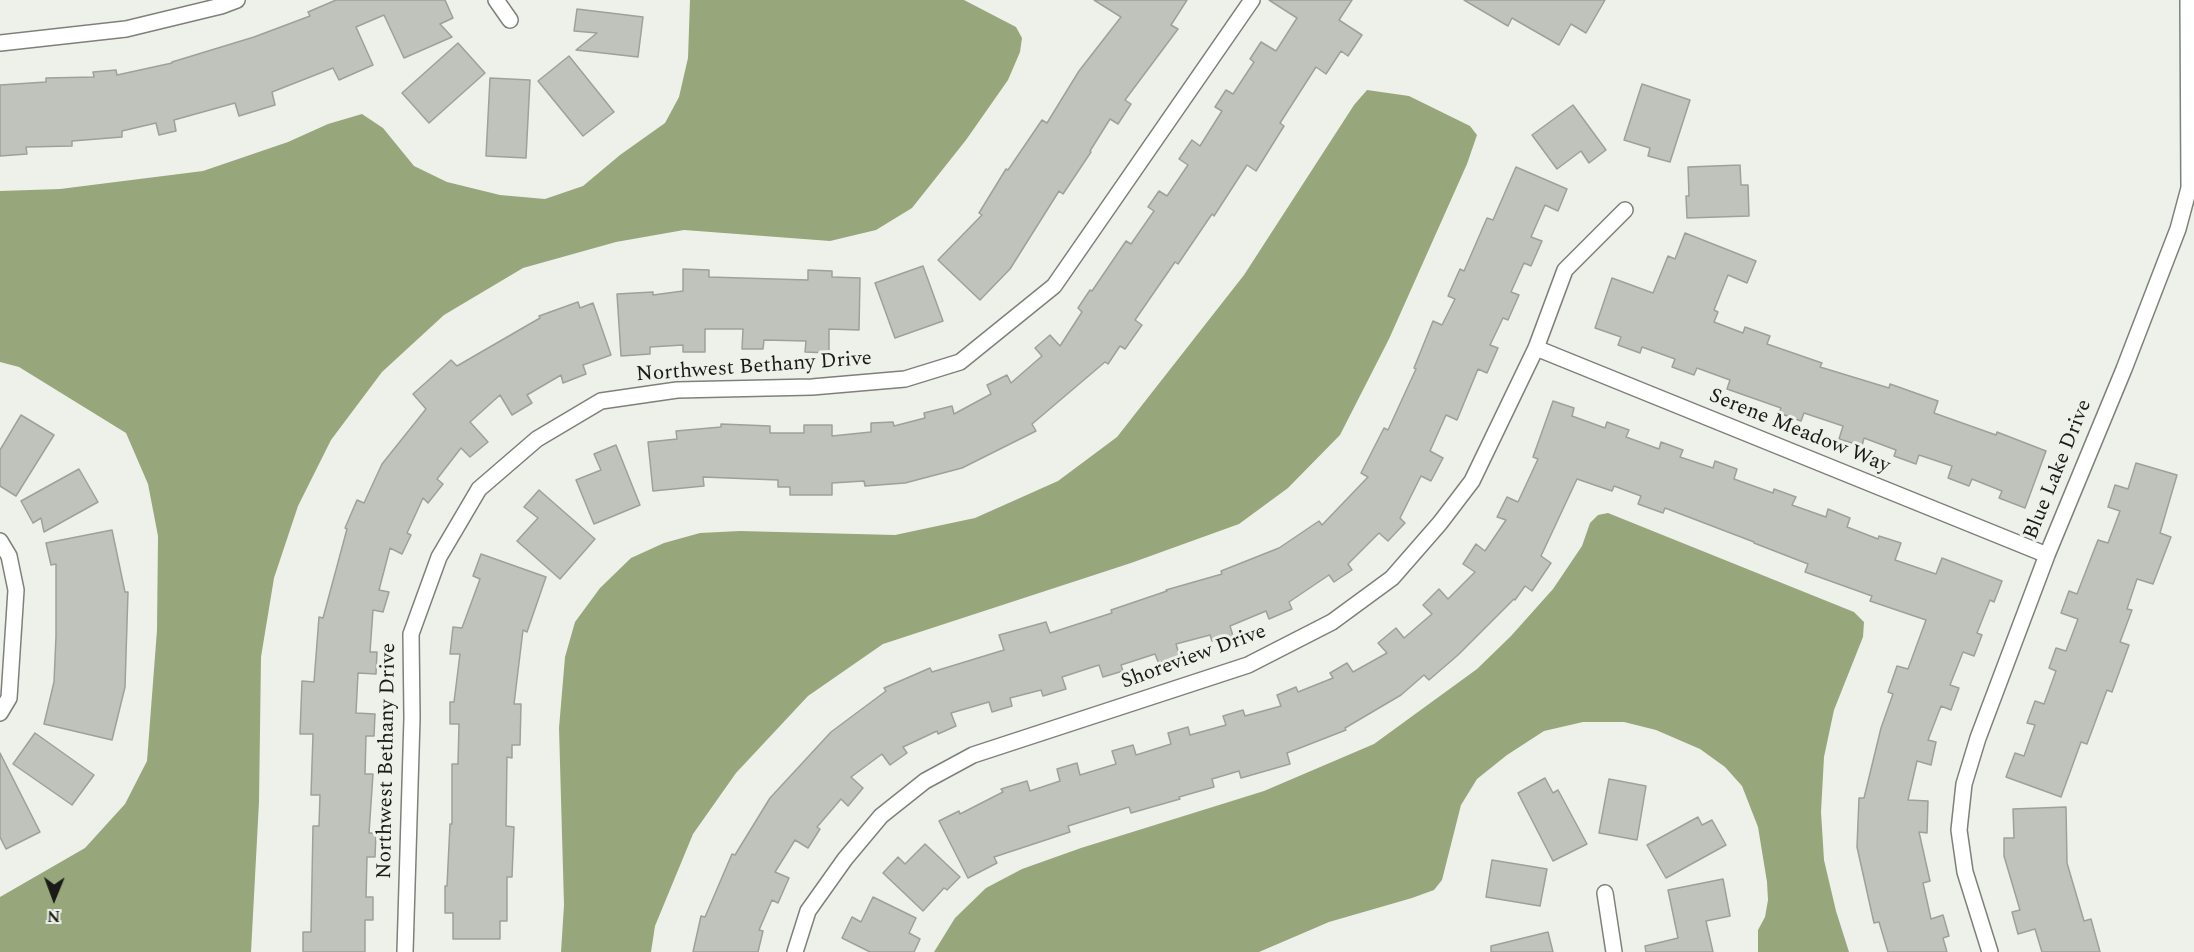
<!DOCTYPE html>
<style>
body{margin:0}
#map{position:relative;width:2194px;height:952px;overflow:hidden;background:#eef1e9;font-family:Spectral,serif}
canvas{display:block}
.north{position:absolute;left:24px;top:868px;width:60px;height:60px;-webkit-text-stroke:4px #eef1e9;paint-order:stroke;rotate:181deg;font-size:16px;font-weight:700;line-height:24px;text-align:center;color:#1a1b18}
.north::after{content:'';display:block;margin:auto;width:21px;height:27px;background:#1a1b18;clip-path:polygon(50% 0,100% 100%,50% 72%,0 100%)}
</style>
<div id="map">
<canvas width="2194" height="952"></canvas>
<div class="north">N</div>
</div>
<script>
const context = document.querySelector('canvas').getContext('2d');
context.lineJoin = 'round';
function paint(path, color) { context.fillStyle = color; context.fill(path, 'evenodd'); }
const shape = rows => new Path2D(rows.map(r => 'M' + r).join(''));
function trace(path, color, width, dash) { context.strokeStyle = color; context.lineWidth = width; context.lineCap = dash ? 'butt' : 'round'; context.setLineDash(dash || []); context.stroke(path); }
function label(font, color, halo, rows, align = 'center') {
  context.font = font + ' Spectral,serif'; context.lineWidth = 6; context.setLineDash([]); context.textBaseline = 'middle'; context.strokeStyle = halo; context.fillStyle = color; for (const [text, x, y, turn = 0] of rows) {
    context.save(); context.translate(x, y); context.rotate((+turn || 0) * Math.PI / 180); context.textAlign = isNaN(turn) ? turn : align; if (halo) context.strokeText(text, 0, 0); context.fillText(text, 0, 0); context.restore();
  }
}
paint(shape([
 [690,0,964,0,1016,27,1022,38,1020,52,1008,80,966,140,912,208,876,230,830,241,684,230,616,242,523,268,444,315,382,372,331,440,298,506,274,578,261,657,259,802,251,952,0,952,0,897,85,848,125,804,147,761,157,630,158,536,148,484,126,433,19,367,0,362,0,191,60,189,203,171,288,142,328,124,362,114,383,128,414,166,447,182,500,195,545,199,583,186,620,155,665,123,679,97,688,58],
 [1367,90,1409,96,1470,126,1477,135,1467,164,1389,339,1340,435,1288,488,1239,524,1131,563,883,644,808,696,736,773,693,834,655,926,651,952,561,952,564,905,559,728,565,657,575,622,600,588,631,558,664,543,700,533,740,531,895,535,975,518,1058,481,1117,437,1244,275,1354,105],
 [1608,513,1854,612,1864,622,1863,637,1834,710,1824,757,1821,812,1824,860,1836,911,1849,952,1758,952,1758,930,1765,917,1768,900,1767,882,1758,827,1742,786,1725,767,1700,749,1656,730,1624,722,1583,722,1544,731,1507,755,1477,779,1461,805,1442,880,1434,890,1412,898,1329,922,1259,952,934,952,955,918,986,888,1022,869,1081,848,1264,791,1374,744,1477,669,1511,636,1553,589,1582,546,1590,523,1598,515]
]), '#98a67b');
const building = shape([
 [336,0,445,0,453,18,440,24,452,37,404,58,384,15,356,27,373,65,339,80,333,68,272,92,275,105,239,116,235,103,174,120,176,131,159,135,156,123,122,131,122,137,72,141,72,146,26,147,27,154,0,156,0,85,46,82,46,78,94,77,93,72,116,70,117,75,172,63,172,62,254,37,310,16,308,12,336,0],
 [1094,0,1187,0,1171,25,1178,29,1125,100,1131,104,1118,124,1110,119,1090,151,1091,152,1063,194,1059,191,1010,269,980,300,938,260,982,215,979,213,1006,169,1008,170,1042,120,1047,123,1079,71,1121,17,1094,0],
 [1269,0,1352,0,1339,20,1362,35,1348,56,1341,51,1326,74,1316,67,1280,123,1284,126,1256,171,1247,165,1214,216,1212,214,1178,264,1175,262,1135,320,1142,325,1125,349,1120,346,1108,364,1105,362,1032,424,1036,431,962,468,905,483,865,486,864,481,832,483,832,495,790,495,790,487,778,487,778,480,703,477,704,486,653,491,648,442,677,439,676,431,721,427,721,424,770,426,770,433,804,433,804,425,832,425,832,436,871,432,871,423,893,422,894,426,925,418,924,413,952,406,954,414,991,394,987,385,1007,375,1011,383,1042,356,1035,348,1050,335,1060,346,1082,312,1078,308,1090,290,1092,291,1126,241,1131,244,1154,211,1148,207,1159,191,1167,196,1188,165,1179,159,1192,140,1200,146,1222,111,1215,107,1226,90,1233,94,1254,62,1250,59,1261,42,1276,51,1297,18,1269,0],
 [1464,0,1605,0,1586,33,1571,24,1559,45,1512,18,1508,26,1464,0],
 [577,9,643,17,638,57,576,50,597,33,574,31,577,9],
 [458,43,485,73,429,123,402,93,458,43],
 [569,56,614,112,583,136,538,81,569,56],
 [490,78,530,80,526,158,486,156,490,78],
 [1642,84,1690,100,1670,162,1648,156,1650,148,1624,140,1642,84],
 [1573,105,1606,150,1589,163,1581,151,1557,169,1532,135,1573,105],
 [1740,165,1741,185,1748,185,1749,216,1687,218,1686,196,1689,196,1688,167,1740,165],
 [1516,167,1567,189,1558,211,1545,205,1531,237,1542,241,1531,266,1524,263,1511,292,1519,295,1508,320,1503,318,1490,345,1498,348,1487,373,1478,369,1457,420,1446,415,1430,451,1443,458,1431,481,1421,476,1400,518,1405,523,1388,541,1379,533,1348,564,1352,570,1334,582,1329,575,1289,602,1292,609,1269,619,1266,611,1230,626,1233,636,1212,641,1210,635,1176,644,1180,657,1159,664,1155,654,1121,665,1123,671,1103,677,1099,665,1062,677,1066,689,1043,696,1041,690,1010,698,1012,706,992,712,989,702,951,713,956,726,938,734,937,731,903,747,907,753,890,765,882,754,851,777,863,788,848,806,841,799,817,827,820,829,808,848,795,840,775,872,789,878,778,903,772,900,759,930,763,931,758,952,693,952,701,916,705,917,732,854,735,855,770,798,831,732,886,691,884,688,930,668,932,672,1004,650,999,635,1046,622,1050,633,1112,613,1111,610,1167,591,1166,590,1222,574,1221,571,1279,548,1319,521,1322,525,1368,477,1361,473,1384,428,1388,430,1416,369,1414,368,1433,321,1442,325,1455,299,1448,296,1460,269,1464,271,1487,218,1493,220,1516,167],
 [1685,233,1756,261,1747,283,1728,275,1714,310,1718,312,1714,322,1743,333,1745,327,1770,336,1767,344,1822,363,1820,367,1889,388,1890,384,1938,401,1934,413,1996,435,1997,432,2046,451,2025,508,1999,498,2002,491,1972,479,1969,486,1948,478,1952,466,1919,455,1916,464,1894,456,1896,450,1864,438,1862,446,1839,439,1843,426,1804,413,1801,421,1779,413,1781,408,1727,389,1730,380,1697,368,1694,375,1672,367,1675,359,1642,347,1640,353,1618,345,1621,337,1595,328,1612,278,1653,293,1668,256,1675,259,1685,233],
 [923,266,943,321,895,338,875,283,923,266],
 [683,269,709,270,709,277,808,280,808,270,832,271,832,277,860,278,859,330,829,329,829,353,805,352,806,341,764,340,763,349,742,349,743,329,705,329,705,352,683,352,683,345,650,347,650,354,621,356,617,294,653,292,653,295,683,291,683,269],
 [578,302,580,308,593,303,611,355,583,365,586,374,563,383,561,375,527,395,532,403,512,415,500,395,470,422,488,442,470,457,461,448,437,479,443,484,428,503,423,498,407,533,411,535,402,554,390,548,379,590,389,592,383,612,373,610,370,652,377,652,376,674,358,673,356,713,375,714,374,736,366,736,365,774,373,774,369,833,376,833,375,857,367,857,366,897,373,897,373,920,365,920,365,952,303,952,303,932,311,932,313,826,319,826,320,795,311,795,313,734,300,734,302,681,314,682,319,617,323,618,347,529,345,528,357,500,364,503,382,464,426,409,413,394,451,360,457,366,540,318,539,316,578,302],
 [1553,401,1574,408,1572,416,1605,428,1607,422,1629,430,1626,437,1659,449,1661,442,1683,450,1680,457,1713,468,1715,461,1737,469,1734,479,1773,493,1774,489,1796,497,1792,505,1826,517,1828,509,1850,518,1847,527,1878,539,1879,536,1901,543,1895,560,1936,574,1942,558,2002,581,1994,602,1990,600,1977,633,1982,635,1974,656,1963,652,1950,685,1959,688,1951,710,1941,706,1928,740,1936,742,1931,765,1917,761,1908,800,1928,801,1927,833,1919,832,1930,881,1923,883,1931,919,1943,915,1949,936,1943,938,1947,952,1888,952,1879,922,1874,923,1857,847,1859,798,1864,798,1881,728,1893,694,1888,692,1897,666,1908,669,1926,620,1870,601,1872,596,1805,572,1808,564,1754,543,1754,542,1665,508,1663,513,1638,504,1641,496,1614,486,1612,491,1577,479,1541,556,1551,563,1532,591,1525,586,1515,600,1514,599,1458,655,1429,680,1424,675,1401,695,1345,728,1346,730,1287,753,1290,764,1241,778,1239,771,1212,779,1214,787,1179,797,1180,799,1131,813,1129,807,1068,826,1070,832,994,857,997,863,968,878,939,821,959,811,960,814,1003,792,1001,789,1027,781,1030,791,1060,781,1057,769,1077,763,1080,775,1116,764,1112,751,1133,745,1136,755,1171,744,1168,733,1188,727,1190,735,1226,725,1223,716,1243,710,1245,716,1281,706,1277,695,1296,687,1298,692,1333,678,1330,673,1347,663,1353,672,1387,653,1378,643,1396,628,1404,638,1432,614,1423,605,1439,589,1448,599,1475,572,1463,564,1476,544,1485,551,1506,520,1497,517,1507,497,1518,502,1538,459,1533,457,1553,401],
 [21,415,54,435,16,496,0,486,0,450,21,415],
 [616,445,640,505,594,524,576,480,601,470,594,454,616,445],
 [2136,463,2177,475,2160,533,2171,537,2153,584,2137,579,2127,609,2132,610,2120,642,2129,645,2112,692,2107,690,2087,744,2081,742,2061,797,2006,777,2015,753,2024,756,2035,725,2027,723,2035,701,2044,704,2056,671,2049,668,2056,648,2066,651,2078,619,2061,613,2069,591,2077,594,2098,540,2108,543,2120,511,2108,507,2115,485,2128,489,2136,463],
 [79,469,98,502,44,532,41,518,33,523,21,501,79,469],
 [539,490,595,539,560,579,517,541,538,518,524,507,539,490],
 [112,530,125,592,128,592,125,687,112,740,44,724,54,682,56,636,56,564,51,565,46,543,112,530],
 [481,554,546,577,527,632,523,630,514,704,521,704,520,745,512,745,512,758,507,757,506,826,514,827,512,877,507,877,507,921,500,921,500,939,453,939,453,913,445,913,445,886,447,886,450,824,452,824,452,764,458,764,459,724,450,724,450,702,454,702,460,654,450,654,453,627,462,628,480,579,473,576,481,554],
 [35,733,94,775,72,805,13,764,35,733],
 [0,753,40,832,6,849,0,837,0,753],
 [1545,778,1553,793,1558,790,1587,844,1553,861,1518,793,1545,778],
 [1609,779,1646,786,1637,840,1599,833,1609,779],
 [2066,807,2067,863,2084,921,2091,919,2100,952,2042,952,2035,929,2018,934,2012,912,2020,910,2004,856,2004,838,2014,838,2013,809,2066,807],
 [1698,817,1702,825,1712,820,1726,845,1666,878,1647,845,1698,817],
 [925,844,960,877,947,890,944,888,923,911,883,873,898,857,905,864,925,844],
 [1492,860,1547,869,1540,906,1486,897,1492,860],
 [1723,879,1730,916,1706,921,1713,952,1646,952,1645,946,1678,938,1668,890,1723,879],
 [873,897,916,918,909,933,920,939,914,952,870,952,842,938,852,917,861,922,873,897],
 [1548,932,1553,952,1491,952,1491,946,1548,932]
]);
paint(building, '#c0c3bb');
trace(building, '#9ea099', 1.5);
const street = shape([
 [496,0,510,20],
 [0,43,126,29,221,6,237,0],
 [1536,348,2047,555],
 [0,541,9,556,16,590,9,698,0,713],
 [1605,893,1614,952],
 [405,952,412,718,411,634,439,557,479,489,537,439,601,401,677,390,812,387,905,379,960,362,1054,286,1252,0],
 [795,952,808,911,845,859,881,816,925,781,973,755,1248,665,1332,622,1392,578,1440,523,1472,481,1536,348,1565,270,1625,210],
 [1990,952,1965,872,1959,830,1964,784,1978,738,2047,555,2124,369,2178,229,2189,188,2188,0]
]);
trace(street, '#7e817a', 18);
trace(street, '#fff', 15);
label('21px', '#1a1b18', '#eef1e9', [
 ["Northwest Bethany Drive",754,368,-4],
 ["Serene Meadow Way",1799,432,22],
 ["Blue Lake Drive",2059,470,-68],
 ["Shoreview Drive",1194,658,-20],
 ["Northwest Bethany Drive",388,761,-89]
]);
</script>
